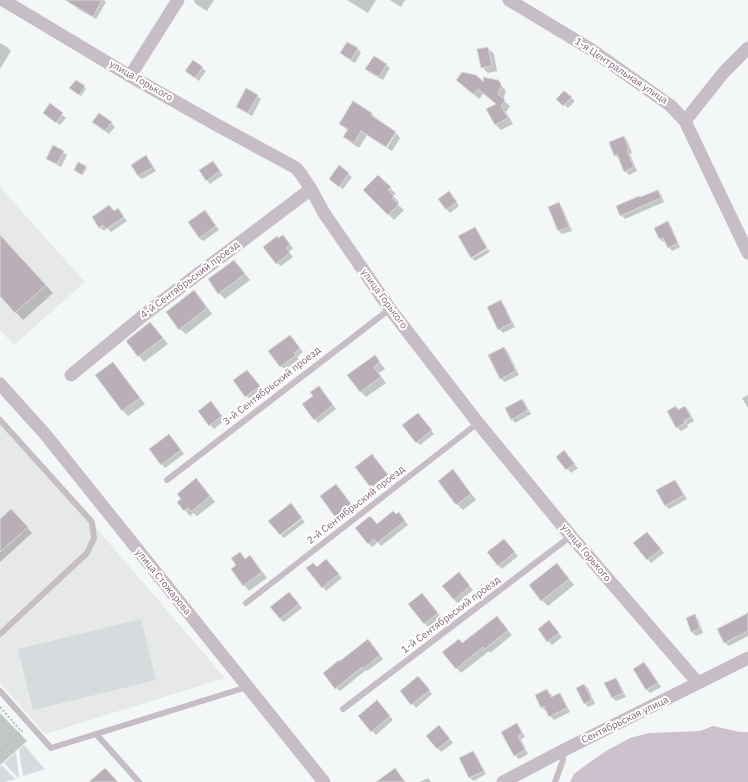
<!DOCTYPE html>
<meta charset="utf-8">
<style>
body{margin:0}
canvas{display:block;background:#f4f7f7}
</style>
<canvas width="748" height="782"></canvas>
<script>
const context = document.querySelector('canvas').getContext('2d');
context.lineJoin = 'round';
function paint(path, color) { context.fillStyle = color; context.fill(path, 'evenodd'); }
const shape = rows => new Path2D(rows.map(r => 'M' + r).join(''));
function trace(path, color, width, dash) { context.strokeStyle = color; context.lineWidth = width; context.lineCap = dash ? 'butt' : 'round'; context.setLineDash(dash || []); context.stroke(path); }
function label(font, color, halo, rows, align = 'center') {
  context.font = font + ' "IBM Plex Sans",sans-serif'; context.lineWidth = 4; context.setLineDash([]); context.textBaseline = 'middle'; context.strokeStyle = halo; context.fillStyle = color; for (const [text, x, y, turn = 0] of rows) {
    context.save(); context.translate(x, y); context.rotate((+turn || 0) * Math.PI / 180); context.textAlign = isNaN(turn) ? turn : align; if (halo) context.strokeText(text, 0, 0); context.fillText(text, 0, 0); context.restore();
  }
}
paint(shape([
 [0,187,85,282,14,345,0,330],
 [0,416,225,678,45,734,0,683]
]), '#e7e8e8');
paint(shape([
 [141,619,156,680,33,710,18,649],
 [24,745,45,769,23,776,19,750],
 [16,752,19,777,18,778,4,763],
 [2,765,15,779,4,782,0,782,0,767]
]), '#d6dbde');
paint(shape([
 [713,726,740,732,748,732,748,782,570,782,574,774,586,765,606,751,630,738,649,733,700,731]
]), '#cdc1cd');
paint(shape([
 [78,0,104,0,106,2,96,19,78,9,75,5],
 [194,0,214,0,207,11,197,5,194,1],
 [347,0,376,0,368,13],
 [390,0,405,0,401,7],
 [0,43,7,47,11,51,0,69],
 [347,43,358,49,361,53,355,63,345,57,341,53],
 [488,48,494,54,497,71,488,73,482,67],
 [193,61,206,71,199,81,190,74],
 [386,65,390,68,383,80,370,73,366,69],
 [76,81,86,89,81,96,72,90],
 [499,83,506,91,503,100,510,106,506,112,513,124,501,130,496,125,497,104,484,93,479,99,463,85,485,85],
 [565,92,575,101,568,108,558,99],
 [257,96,261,99,252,116,241,110,237,106],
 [353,102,372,114,377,119,376,120,395,132,385,147,367,135,359,148,350,142,345,137,348,131,340,124],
 [50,105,66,118,60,125,48,116],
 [111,123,115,127,109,134,97,126],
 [396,133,400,138,392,151,387,148],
 [624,137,627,140,632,153,630,154,637,171,629,175,625,171,620,158,619,159,615,155],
 [63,152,67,155,61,167,51,162,48,159],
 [146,157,149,160,156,171,142,179,138,176,132,165],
 [213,162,223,175,210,184,207,180],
 [86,166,87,168,83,175,75,170],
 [348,174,352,177,343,189,334,183],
 [378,176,396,194,393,196,399,202,397,204,404,210,394,220,364,190],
 [657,191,661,194,664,202,625,219,621,215],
 [452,196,459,206,450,213,447,209],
 [559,204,562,207,572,231,562,234,559,231,549,207],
 [114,212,121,213,127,221,111,232,107,228,104,231,100,227],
 [208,215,219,230,203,241,199,238],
 [667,223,671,226,680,247,672,251,669,247,666,241,663,242,660,239],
 [475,228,478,232,487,247,471,257],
 [0,235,53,293,23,320,0,295],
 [279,239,286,240,293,248,289,252,293,257,281,266,277,263],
 [488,249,490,252,475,261,472,258],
 [234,261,240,267,250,280,225,299,219,293],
 [194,292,200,297,212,314,186,334,180,329],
 [501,302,504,305,515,327,503,333,499,329],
 [150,323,156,329,168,344,144,362,139,356,127,341],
 [293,340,303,352,297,357,299,359,285,370,269,352],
 [504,348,508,352,519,375,505,382,501,379,490,356],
 [375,356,385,369,379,373,386,383,366,397,360,391],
 [113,363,118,369,145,404,128,416,123,411,96,375],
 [251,374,263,390,250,400,234,381],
 [322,391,336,409,318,423,315,419],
 [748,395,748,408,742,398],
 [522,400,525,403,531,414,515,423,512,419],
 [215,406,225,420,214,429,199,412],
 [676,407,679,410,685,407,689,411,694,421,687,425,688,427,681,431,677,427],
 [421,418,434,434,420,445,417,442],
 [173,439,184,454,165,468,150,449],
 [372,455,377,461,393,481,377,493,371,487],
 [567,455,578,468,571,473,557,457],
 [453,471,458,476,476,500,463,510,457,504],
 [675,481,678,484,687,499,669,509,665,505],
 [202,485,215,502,197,516,193,513,190,516,185,510],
 [336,485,354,509,340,520,336,516],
 [396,515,402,517,408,525,381,546,378,542,372,547,356,528,377,525],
 [17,516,32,533,0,562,0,518,1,519],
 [302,519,305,522,284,538,281,535],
 [651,537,664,553,651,563,635,543],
 [507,544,518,556,502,569,498,565],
 [250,556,255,562,267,578,249,591,244,585,238,565],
 [330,564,342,578,326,591,323,587,317,568],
 [562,570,574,585,548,606,542,600],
 [462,577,473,590,458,603,454,600],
 [293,597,302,608,284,622,280,619],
 [425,598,441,617,428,627,409,605],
 [748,612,748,636,729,646,725,643,718,630,747,614,746,613],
 [694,615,698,619,703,633,696,636,692,632,687,618],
 [497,617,512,635,490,653,489,651,461,673,444,653,459,640,463,644],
 [553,625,562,637,552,645,548,641],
 [371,644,383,659,367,671,366,670,340,691,336,688,340,662],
 [644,663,648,667,661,687,650,693,647,690,634,669],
 [615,679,619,682,626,697,616,701,613,698,606,683],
 [422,681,432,694,416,708,401,691],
 [584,685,588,688,595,704,588,707,585,703],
 [547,691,551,694,553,698,560,694,563,698,570,712,554,720,550,716,547,710,545,711,542,707],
 [380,705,393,720,376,735,359,716],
 [0,713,27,741,0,765],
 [517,725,520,728,525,737,521,739,528,754,519,759,515,755],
 [443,730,453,743,441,752,427,736],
 [473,752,476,755,486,774,474,781,470,778,460,759],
 [428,778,431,782,420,782]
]), '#0003');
const building = shape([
 [65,0,102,0,93,17,65,0],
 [347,42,358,48,351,60,340,53,347,42],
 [488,47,492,66,481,68,477,49,488,47],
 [374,56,387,64,379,77,365,69,374,56],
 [193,60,203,67,195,78,185,71,193,60],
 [462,72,476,75,484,82,483,77,498,80,500,82,501,85,501,87,498,94,505,100,501,106,508,118,495,125,486,109,496,104,478,89,473,94,456,80,462,72],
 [76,80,85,86,79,95,69,88,76,80],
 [246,88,258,95,248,113,236,107,246,88],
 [564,91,572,97,563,106,556,99,564,91],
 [353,101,372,113,371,115,396,132,386,147,361,131,354,143,343,137,348,129,339,124,353,101],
 [50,103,63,113,56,123,43,113,50,103],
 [99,113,112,122,105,131,92,122,99,113],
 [624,136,629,149,627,150,634,167,624,172,617,154,614,156,609,142,624,136],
 [53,145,64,151,57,164,46,159,53,145],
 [146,155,153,167,138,176,131,165,146,155],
 [213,161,220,171,206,181,199,170,213,161],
 [78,162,86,166,82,175,74,170,78,162],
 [339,165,349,173,339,187,329,179,339,165],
 [378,175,391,187,388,190,394,196,392,198,399,204,388,215,363,190,378,175],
 [658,190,661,198,620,216,616,206,639,196,640,197,658,190],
 [449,191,457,202,446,210,438,199,449,191],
 [559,202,569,227,558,231,548,207,559,202],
 [109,205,114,211,118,208,124,217,106,229,103,225,99,228,92,217,109,205],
 [205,210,216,226,199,238,188,222,205,210],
 [668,221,678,243,668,248,663,238,659,239,654,228,668,221],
 [475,227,487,248,471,258,458,236,475,227],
 [0,235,46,285,15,313,0,296,0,235],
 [283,235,290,244,286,248,290,253,276,264,263,247,277,236,278,238,283,235],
 [234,260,245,274,218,294,208,279,234,260],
 [194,290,207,308,179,330,166,312,194,290],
 [501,300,512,323,498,330,487,307,501,300],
 [150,322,163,338,138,357,126,341,150,322],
 [290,335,300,348,294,353,296,355,280,367,268,351,290,335],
 [504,347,516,371,500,379,488,355,504,347],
 [375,355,380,362,374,367,381,377,360,392,347,375,375,355],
 [113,362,140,398,122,411,95,375,113,362],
 [247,370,260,386,245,397,233,380,247,370],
 [319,386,333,405,314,420,302,404,313,396,310,392,319,386],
 [522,399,528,410,511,420,505,408,522,399],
 [211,401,222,416,209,426,198,411,211,401],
 [676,406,678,410,685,406,691,417,684,421,685,423,676,428,667,411,676,406],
 [418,413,432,430,416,443,402,425,418,413],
 [169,434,181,450,161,465,149,449,169,434],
 [564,450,575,464,566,470,556,457,564,450],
 [372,454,388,475,371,488,355,467,372,454],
 [453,469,471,494,456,505,438,481,453,469],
 [196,478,210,496,191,512,188,508,184,511,177,502,181,499,177,494,196,478],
 [675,480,684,495,665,506,656,490,675,480],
 [336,484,352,505,335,517,320,496,336,484],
 [291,503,302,518,280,535,268,521,291,503],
 [11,509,28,527,0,552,0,519,11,509],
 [393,511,396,514,399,512,405,521,377,543,374,539,368,544,355,528,370,516,377,524,393,511],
 [647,532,661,549,647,560,633,543,647,532],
 [504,539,515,552,498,566,487,552,504,539],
 [240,552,245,559,250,555,262,572,243,586,231,569,236,565,231,558,240,552],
 [326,559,339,574,322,588,306,568,313,563,317,567,326,559],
 [557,563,569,579,541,601,529,585,557,563],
 [459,572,470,586,454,600,442,586,459,572],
 [289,592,299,604,280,619,270,607,289,592],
 [422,593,438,613,424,624,408,604,422,593],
 [748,613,748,631,724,643,717,629,748,613],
 [695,614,700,629,691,632,686,618,695,614],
 [497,616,508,630,485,649,483,647,456,669,442,652,459,639,462,643,497,616],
 [549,620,559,633,547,642,538,629,549,620],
 [368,639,380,655,363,669,362,667,335,689,323,673,339,660,340,661,368,639],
 [644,662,658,683,646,690,633,669,644,662],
 [418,676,430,690,411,705,400,691,418,676],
 [616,678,623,693,612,698,604,683,616,678],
 [584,684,592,700,584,704,576,688,584,684],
 [547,689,551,697,560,693,567,708,549,717,544,706,541,708,535,695,547,689],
 [377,700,390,716,371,732,358,716,377,700],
 [517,723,522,733,518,736,525,750,514,756,501,732,517,723],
 [439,725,450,739,437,749,426,736,439,725],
 [473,751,484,771,469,778,459,758,473,751],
 [105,768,118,782,89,782,105,768],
 [395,768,405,782,376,782,395,768]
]);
paint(building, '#baafb7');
trace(building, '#d7d9d8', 1);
trace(shape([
 [0,707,21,731],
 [0,750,24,729]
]), '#beb9bd', 2, [2, 2]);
trace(shape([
 [0,420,92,522,94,538,87,553,0,634],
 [167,480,390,309],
 [246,603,478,423],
 [0,691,51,748,247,687],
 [343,709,571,536],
 [96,734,139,782],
 [555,782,563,760,563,751]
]), '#c6bec4', 6);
trace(shape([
 [3,0,130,76,215,124,287,163,296,168,301,174,311,189,324,213,390,309,478,423,571,536,698,683],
 [509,0,592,50,671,106,685,121,748,253],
 [130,76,178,0],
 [685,121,724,72,748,48],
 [71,375,149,311,311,189],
 [0,384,45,434,324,782],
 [503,782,562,751,748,658]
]), '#c6bec4', 13);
label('10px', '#83687b', '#fff', [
 ["1-я Центральная улица",621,71,34],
 ["улица Горького",141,81,30],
 ["4-й Сентябрьский проезд",190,280,-37],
 ["улица Горького",384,299,54],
 ["3-й Сентябрьский проезд",272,386,-38],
 ["2-й Сентябрьский проезд",356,505,-38],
 ["улица Горького",586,553,50],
 ["улица Стожарова",163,582,51],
 ["1-й Сентябрьский проезд",451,615,-37],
 ["Сентябрьская улица",625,720,-26]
]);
</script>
